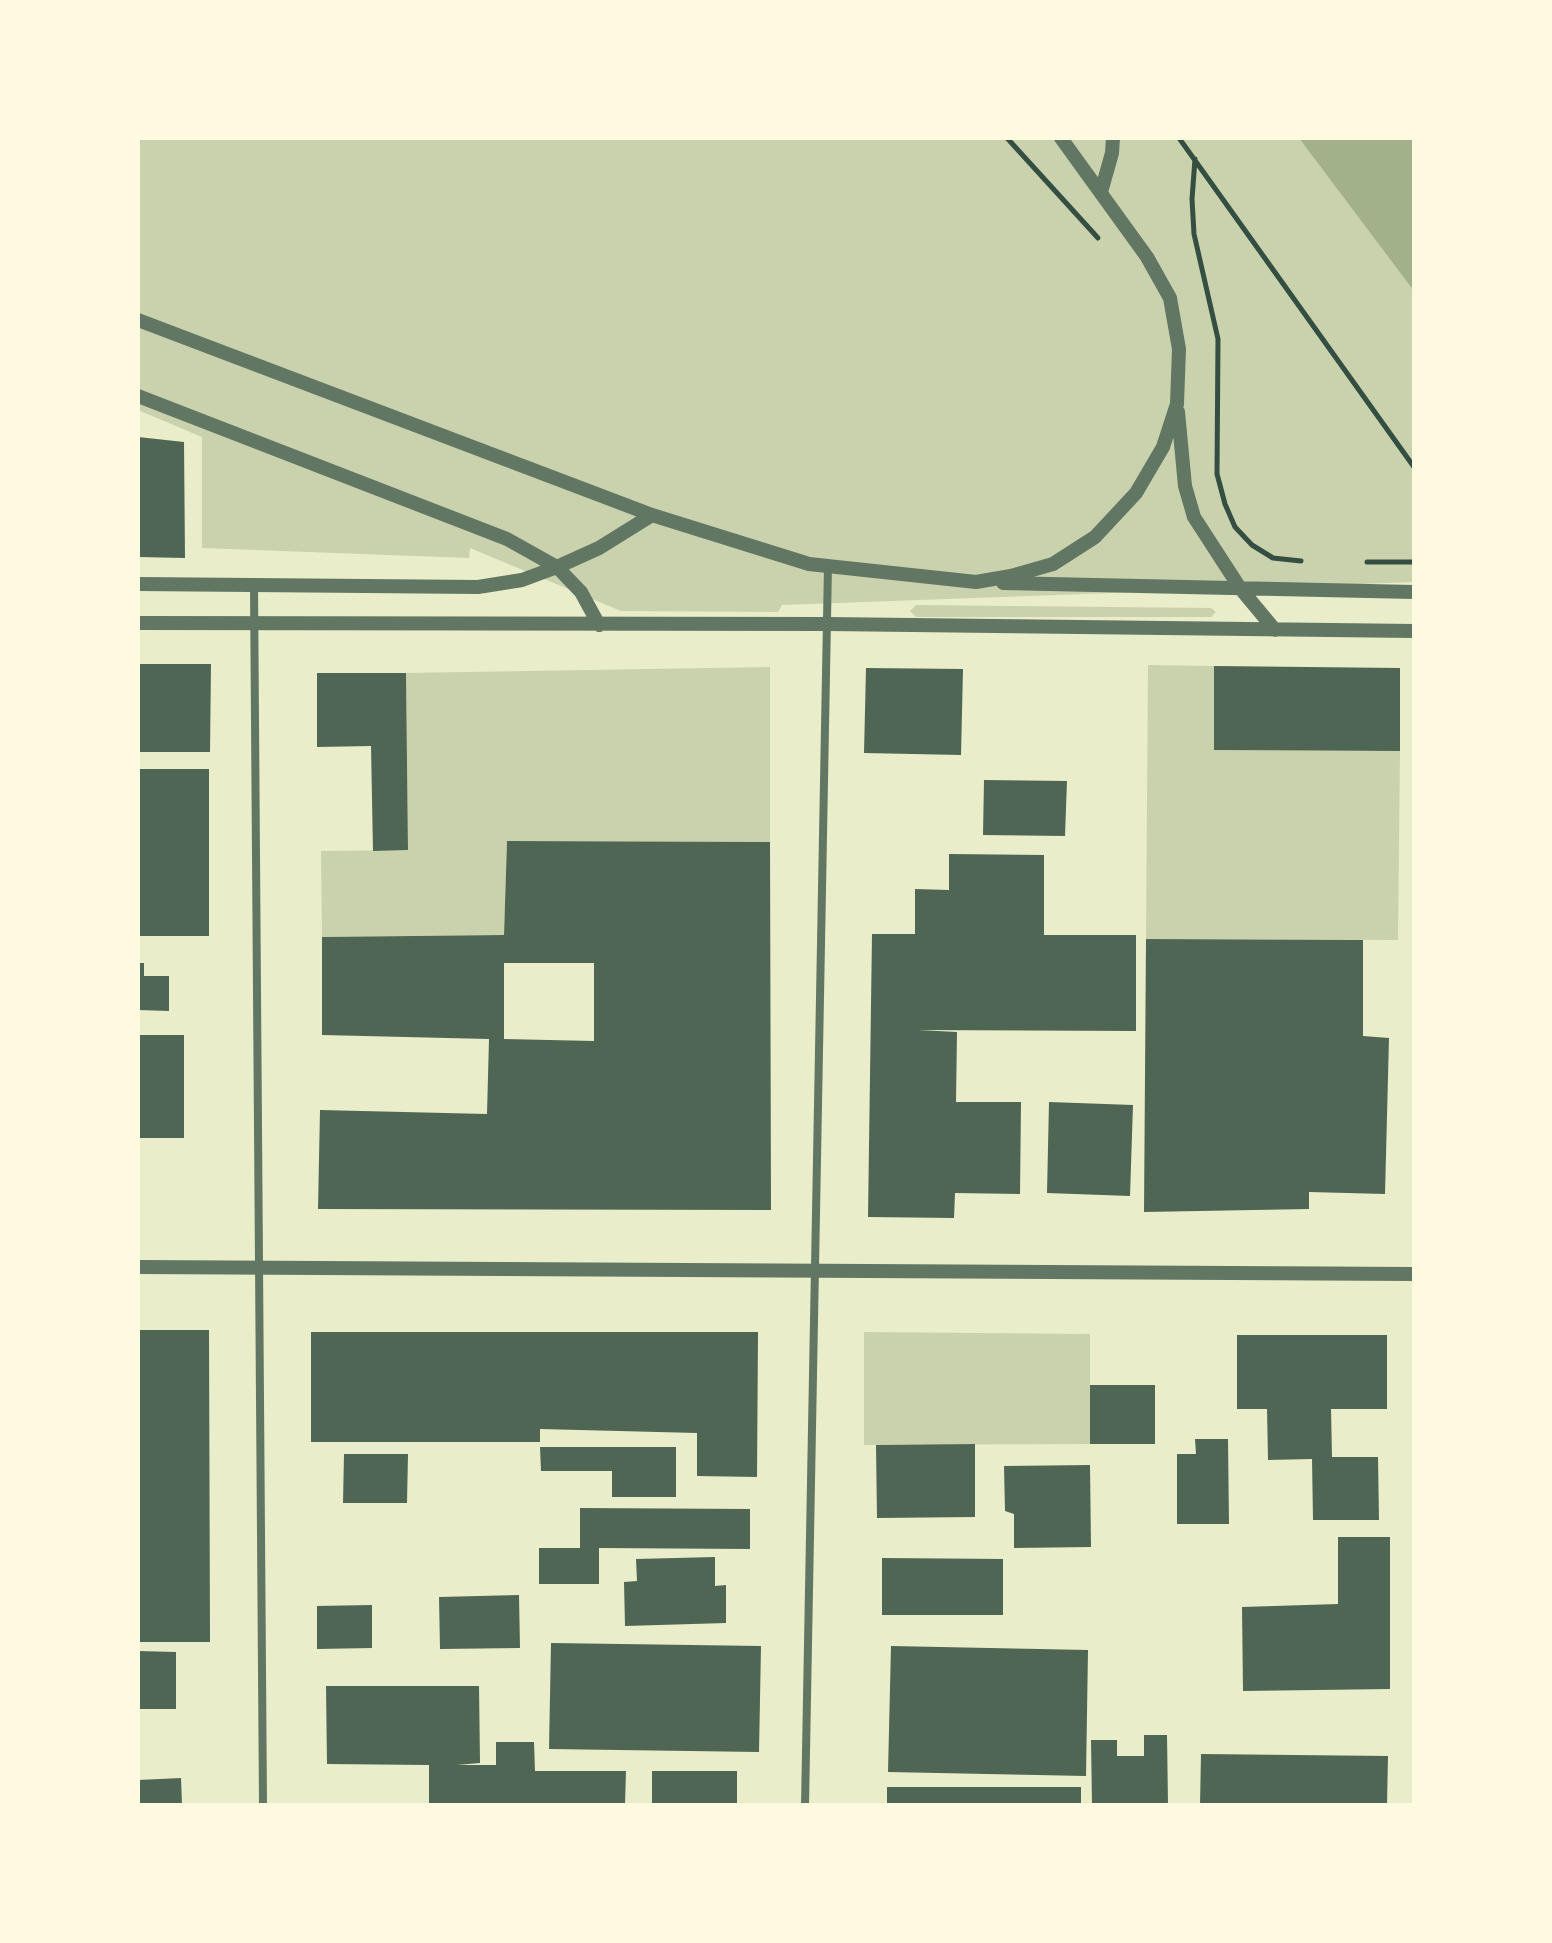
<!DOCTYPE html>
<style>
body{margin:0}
#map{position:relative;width:1552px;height:1943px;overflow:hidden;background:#e9edc9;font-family:"Varela Round",sans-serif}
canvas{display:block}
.frame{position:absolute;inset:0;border:140px solid #fefae0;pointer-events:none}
</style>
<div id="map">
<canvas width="1552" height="1943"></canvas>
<div class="frame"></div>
</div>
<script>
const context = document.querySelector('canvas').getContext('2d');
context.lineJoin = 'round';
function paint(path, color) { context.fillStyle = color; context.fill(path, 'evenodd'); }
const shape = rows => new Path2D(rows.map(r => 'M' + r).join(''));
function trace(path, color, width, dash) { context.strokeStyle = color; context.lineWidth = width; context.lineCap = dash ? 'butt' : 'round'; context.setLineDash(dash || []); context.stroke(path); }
paint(shape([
 [138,138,1414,138,1414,582,782,605,778,612,621,611,470,548,469,558,202,548,202,437,138,410],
 [916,605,1211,608,1216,612,1211,617,916,617,910,611],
 [1148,665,1214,666,1214,750,1400,751,1398,940,1146,939],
 [770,667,770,842,507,841,504,935,322,937,321,851,408,850,406,673],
 [864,1332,1090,1334,1090,1444,864,1445]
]), '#cad2ad');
paint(shape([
 [1299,138,1414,138,1414,291]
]), '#a3b18a');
paint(shape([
 [138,437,184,442,185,558,138,557],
 [138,664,211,664,210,752,138,752],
 [1214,666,1400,668,1400,751,1214,750],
 [866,668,963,669,961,755,864,753],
 [317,673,406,673,408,850,373,851,371,746,317,747],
 [138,769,209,769,209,936,138,936],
 [984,780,1067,781,1065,836,983,835],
 [507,841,770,842,771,1210,318,1209,320,1110,487,1114,489,1039,322,1035,322,937,504,935],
 [504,963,594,963,594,1041,504,1039],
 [949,854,1044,855,1044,935,1136,935,1136,1031,918,1030,957,1032,956,1102,1021,1102,1020,1194,955,1193,954,1218,868,1217,872,934,915,934,915,889,949,890],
 [1146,939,1363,940,1363,1036,1389,1038,1385,1194,1309,1192,1309,1209,1144,1212],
 [138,963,144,963,144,976,169,976,169,1011,138,1010],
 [138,1035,184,1035,184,1138,138,1138],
 [1049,1102,1133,1105,1130,1196,1047,1193],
 [138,1330,209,1330,210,1642,138,1642],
 [311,1332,758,1332,757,1477,697,1476,697,1433,540,1429,540,1442,311,1442],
 [1237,1335,1387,1335,1387,1409,1331,1409,1332,1457,1378,1457,1379,1520,1313,1520,1312,1459,1268,1460,1267,1409,1237,1409],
 [1090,1385,1155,1385,1155,1444,1090,1444],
 [1195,1439,1228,1439,1229,1524,1177,1524,1177,1454,1196,1454],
 [975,1444,975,1517,877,1518,876,1445],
 [540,1447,676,1447,676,1497,612,1497,612,1471,541,1471],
 [344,1454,408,1454,407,1503,343,1503],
 [1090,1465,1091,1547,1014,1548,1014,1514,1005,1511,1004,1466],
 [580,1508,750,1509,750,1549,599,1548,599,1584,539,1584,539,1548,580,1548],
 [1338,1537,1390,1537,1390,1689,1243,1691,1242,1607,1338,1604],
 [715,1557,715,1586,726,1585,726,1623,625,1626,624,1582,637,1581,636,1559],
 [882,1558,1003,1559,1003,1615,882,1615],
 [519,1595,520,1648,440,1649,439,1597],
 [372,1605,372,1648,317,1649,317,1606],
 [551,1643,761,1646,759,1752,549,1749],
 [891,1646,1088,1650,1086,1776,888,1772],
 [138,1651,176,1652,176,1709,138,1709],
 [326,1686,479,1686,480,1763,457,1765,496,1765,496,1742,534,1742,535,1771,626,1771,625,1805,429,1805,429,1765,327,1764],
 [1144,1735,1167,1735,1168,1805,1092,1805,1091,1740,1117,1740,1117,1756,1144,1756],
 [1201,1754,1388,1756,1387,1805,1200,1805],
 [652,1771,737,1771,737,1805,652,1805],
 [181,1778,182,1805,138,1805,138,1780],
 [887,1787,1081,1787,1081,1805,887,1805]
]), '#4f6655');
trace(shape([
 [1007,138,1098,238],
 [1179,138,1414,467],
 [1195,159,1192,199,1194,234,1218,339,1217,474,1225,504,1235,527,1252,545,1273,558,1301,561],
 [1367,562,1414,562]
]), '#344e41', 5);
trace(shape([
 [254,585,263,1805],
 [805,1805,828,566]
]), '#617663', 8);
trace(shape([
 [1101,192,1112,153,1113,138],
 [138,320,652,515,809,564,976,582,1011,576,1053,564,1095,537,1136,493,1163,447,1177,404,1179,349,1170,298,1147,257,1061,138],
 [138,396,507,539,557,567,581,592,599,625],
 [1178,412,1185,486,1194,517,1240,588,1275,630],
 [1003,583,1414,592],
 [138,584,478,587,522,580,557,567,599,548,652,515],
 [138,623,828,624,1414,631],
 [138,1267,1414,1274]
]), '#617663', 14);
</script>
